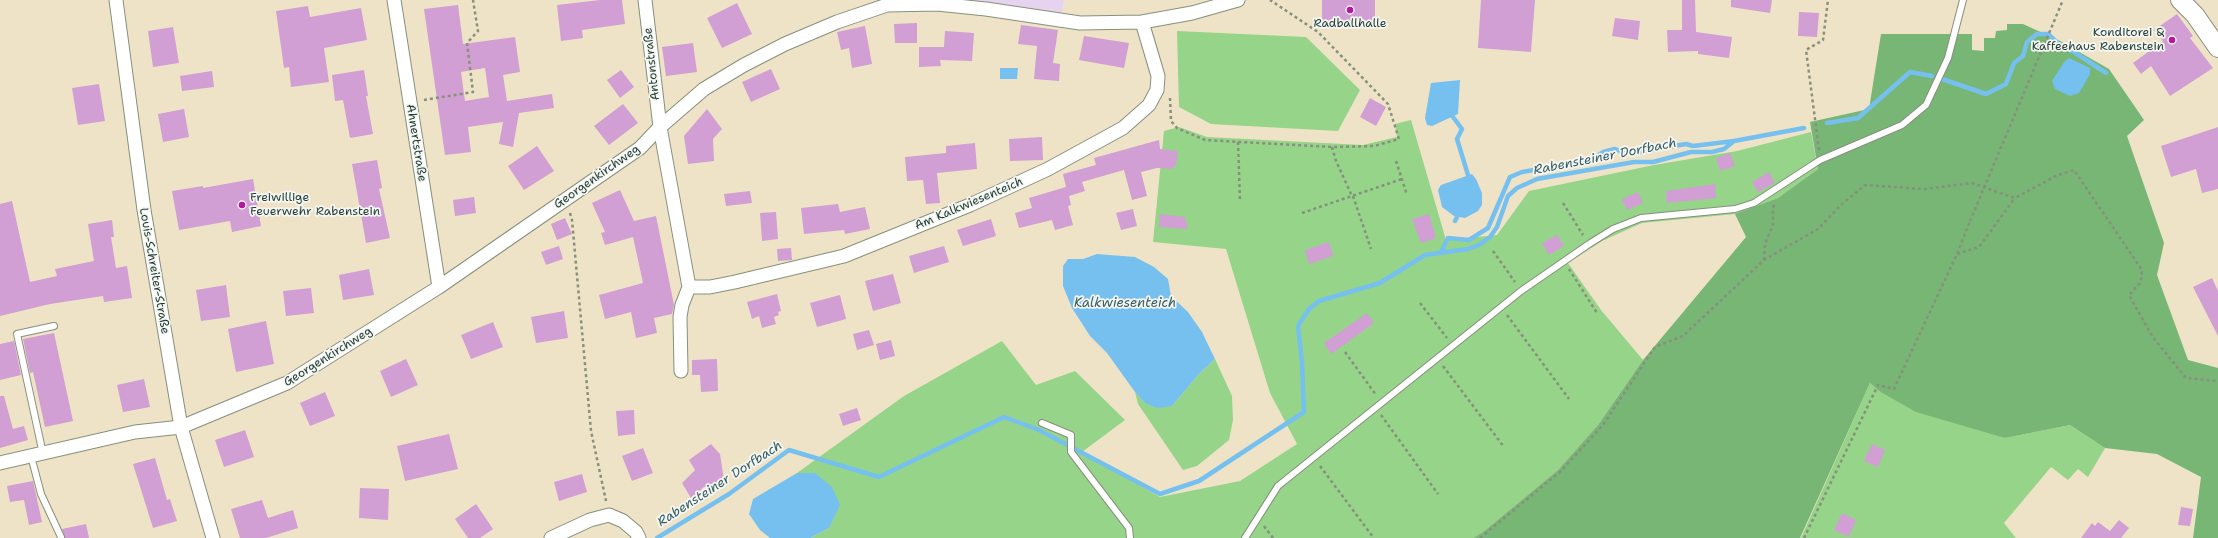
<!DOCTYPE html>
<meta charset="utf-8">
<style>
body{margin:0}
canvas{display:block;background:#eee3c6}
</style>
<canvas width="2218" height="538"></canvas>
<script>
const context = document.querySelector('canvas').getContext('2d');
context.lineJoin = 'round';
function paint(path, color) { context.fillStyle = color; context.fill(path, 'evenodd'); }
const shape = rows => new Path2D(rows.map(r => 'M' + r).join(''));
function trace(path, color, width, dash) { context.strokeStyle = color; context.lineWidth = width; context.lineCap = dash ? 'butt' : 'round'; context.setLineDash(dash || []); context.stroke(path); }
function label(font, color, halo, rows, align = 'center') {
  context.font = font + ' "Shantell Sans",sans-serif'; context.lineWidth = 3.5; context.setLineDash([]); context.textBaseline = 'middle'; context.strokeStyle = halo; context.fillStyle = color; for (const [text, x, y, turn = 0] of rows) {
    context.save(); context.translate(x, y); context.rotate((+turn || 0) * Math.PI / 180); context.textAlign = isNaN(turn) ? turn : align; if (halo) context.strokeText(text, 0, 0); context.fillText(text, 0, 0); context.restore();
  }
}
paint(shape([
 [969,0,1064,0,1062,12]
]), '#e6d3f0');
paint(shape([
 [1177,31,1306,37,1360,90,1338,131,1211,124,1179,107],
 [1411,120,1446,240,1497,235,1529,191,1654,165,1737,151,1811,132,1818,169,1778,198,1735,214,1642,223,1602,241,1568,263,1601,310,1643,360,1598,425,1558,470,1483,532,1473,538,810,538,829,528,815,473,797,473,904,396,1002,341,1036,385,1075,371,1125,420,1082,452,1160,497,1240,481,1297,444,1270,393,1226,249,1153,242,1164,131,1179,127,1207,137,1363,145,1397,137,1395,124],
 [1215,359,1232,396,1233,420,1229,440,1197,466,1183,470,1138,404,1135,392,1145,403,1172,406,1199,374],
 [1870,383,1879,391,2005,438,2070,425,2105,448,2088,477,2078,469,2068,480,2051,467,2004,523,2016,538,1801,538]
]), '#96d489');
paint(shape([
 [2007,24,2023,24,2060,41,2109,69,2144,120,2127,136,2164,243,2157,275,2188,360,2218,368,2218,538,2193,538,2201,477,2157,454,2105,448,2070,425,2005,438,1916,412,1879,391,1870,383,1800,538,1473,538,1483,532,1558,470,1598,425,1643,360,1746,237,1735,214,1778,198,1818,169,1810,122,1869,109,1881,34,1972,34,1972,50,1984,51,1984,38,1995,38,1996,31,2007,30]
]), '#78b675');
paint(shape([
 [2069,58,2090,68,2090,74,2079,93,2070,96,2055,89,2052,81,2064,62],
 [1000,68,1018,68,1017,79,1000,79],
 [1460,80,1458,114,1432,126,1427,125,1425,118,1431,83],
 [1472,174,1476,179,1482,193,1482,205,1478,211,1465,218,1454,216,1442,207,1438,190,1441,185],
 [1097,254,1135,257,1154,267,1168,279,1171,296,1188,312,1202,332,1215,359,1199,374,1172,406,1157,408,1145,403,1135,392,1107,353,1090,336,1072,308,1063,286,1063,266,1068,259,1083,259],
 [797,473,815,473,832,487,840,505,829,528,810,538,770,538,760,530,749,514,753,499]
]), '#76c0ef');
trace(shape([
 [1942,79,1986,94,2006,84,2014,63,2023,56,2027,42,2037,34,2048,34,2062,47,2074,52,2106,73],
 [1453,117,1462,129,1457,139,1468,175],
 [1827,123,1858,118,1910,72,1932,76],
 [1455,221,1457,217],
 [1441,252,1448,238,1469,240,1488,228,1510,177,1522,172,1590,161,1603,152,1615,149,1625,153,1638,152,1686,144,1693,146,1734,141],
 [657,538,729,494,789,450,879,477,1004,417,1039,430,1160,494,1199,481,1304,412,1302,362,1298,326,1309,309,1319,301,1380,283,1425,255,1468,249,1479,245,1490,237,1497,227,1508,196,1517,188,1537,179,1634,162,1653,162,1691,152,1712,152,1724,149,1734,141,1804,128]
]), '#76c0ef', 4.5);
paint(shape([
 [600,0,622,0,625,24,582,30,583,38,561,41,557,5],
 [1322,0,1375,0,1375,24,1322,25],
 [1481,0,1535,0,1531,52,1478,48],
 [1682,0,1695,0,1696,32,1732,37,1729,58,1698,54,1698,51,1668,52,1667,30,1682,30],
 [1731,0,1772,0,1770,13,1731,7],
 [737,3,752,34,722,48,707,18],
 [458,5,463,44,515,37,520,72,503,75,507,101,552,94,554,108,519,113,513,147,499,144,503,122,468,127,471,152,445,155,424,9],
 [485,68,489,97,465,101,461,72],
 [308,6,310,17,361,8,367,40,324,48,329,82,291,87,289,67,284,68,276,11],
 [1799,12,1819,13,1817,37,1798,36],
 [2177,14,2193,36,2190,38,2213,68,2170,96,2151,66,2141,74,2133,63,2163,41,2154,30],
 [1615,18,1640,21,1638,40,1612,36],
 [917,23,917,43,895,43,894,24],
 [1021,25,1058,30,1053,63,1060,64,1059,81,1034,79,1037,46,1018,44],
 [865,26,872,64,852,68,849,48,841,50,837,32],
 [173,27,179,63,153,67,148,31],
 [945,31,974,33,972,61,940,60,941,66,919,67,919,47,944,47],
 [1084,36,1129,43,1124,68,1079,60],
 [693,43,697,72,666,76,662,47],
 [771,69,780,89,751,102,742,82],
 [364,70,368,96,366,96,373,134,350,138,343,100,335,101,332,75],
 [621,70,634,87,620,98,607,80],
 [212,71,214,87,182,91,180,76],
 [99,84,105,121,78,125,72,88],
 [1370,98,1386,107,1376,126,1360,117],
 [623,104,638,123,609,145,594,126],
 [184,109,189,137,163,142,158,114],
 [707,109,722,129,713,139,714,161,688,164,684,136],
 [2218,127,2218,189,2202,193,2196,169,2171,177,2161,146],
 [1042,137,1043,160,1010,161,1009,139],
 [1159,140,1160,149,1178,151,1176,166,1174,166,1173,169,1157,168,1141,172,1147,196,1132,200,1124,170,1082,182,1085,191,1069,196,1071,205,1068,206,1073,225,1055,230,1052,220,1019,228,1015,213,1032,208,1029,198,1066,187,1063,174,1096,165,1094,158],
 [975,143,977,169,937,173,940,203,926,204,923,180,907,181,905,157,946,153,946,146],
 [537,146,554,171,524,190,508,166],
 [1730,153,1735,166,1720,171,1716,158],
 [377,160,382,188,379,189,390,238,366,243,352,164],
 [1769,172,1775,183,1758,192,1752,182],
 [253,179,261,226,232,232,230,221,179,230,172,191,203,186,203,188],
 [1715,184,1716,198,1667,203,1666,191],
 [620,190,634,221,656,216,674,305,672,314,654,318,657,333,636,338,631,312,605,319,599,295,643,283,633,237,605,245,601,233,605,232,592,203],
 [750,191,752,203,726,206,724,194],
 [1638,192,1643,203,1627,210,1622,199],
 [474,197,476,213,455,216,453,200],
 [12,201,30,282,57,276,55,269,94,261,88,224,112,220,114,237,111,237,116,268,127,266,132,298,104,302,103,296,50,304,0,316,0,204],
 [838,204,840,212,865,207,870,229,845,234,844,230,804,234,801,208],
 [1133,209,1137,226,1121,230,1116,213],
 [776,212,778,239,762,241,760,213],
 [1160,214,1185,217,1188,229,1159,227],
 [1429,214,1436,238,1421,243,1412,219],
 [565,218,572,234,557,240,551,224],
 [991,219,996,236,963,246,957,230],
 [1557,235,1564,246,1549,255,1542,243],
 [1329,242,1333,256,1309,264,1305,250],
 [559,246,563,259,546,265,541,252],
 [944,246,949,262,914,273,909,256],
 [791,248,792,260,778,261,777,249],
 [369,269,374,295,343,300,339,275],
 [893,274,901,303,873,311,865,281],
 [2212,278,2218,291,2218,336,2193,287],
 [226,285,230,317,201,321,196,290],
 [311,288,314,313,286,316,283,291],
 [777,294,781,311,778,312,779,315,774,317,776,324,762,328,759,316,752,319,747,302],
 [840,295,846,319,817,327,810,303],
 [564,311,568,338,536,343,531,317],
 [1367,313,1374,323,1331,354,1324,343],
 [266,321,274,364,236,372,228,329],
 [493,322,503,347,471,359,461,335],
 [869,330,874,345,857,350,853,334],
 [54,333,73,421,45,427,33,372,30,373,23,339],
 [891,340,895,356,880,360,876,344],
 [14,341,21,375,0,380,0,344],
 [406,359,418,385,391,397,380,371],
 [717,359,718,391,701,392,700,375,692,375,692,360],
 [144,379,150,407,123,412,117,385],
 [325,392,335,416,310,426,300,403],
 [0,396,4,396,13,429,24,426,28,440,0,448],
 [857,408,861,420,843,426,839,414],
 [634,410,635,434,618,436,616,411],
 [245,430,254,457,224,467,215,440],
 [449,434,458,469,405,481,397,446],
 [711,444,720,454,725,487,704,487,691,498,682,483,695,470,689,460],
 [1872,444,1885,450,1878,467,1864,461],
 [643,448,653,473,632,481,622,456],
 [155,458,167,500,170,499,177,521,153,528,133,464],
 [582,474,587,492,559,501,554,482],
 [33,481,42,522,29,525,24,500,10,502,7,486],
 [360,488,389,489,388,520,359,518],
 [262,500,268,518,293,510,298,528,266,538,240,538,231,509],
 [476,504,493,529,480,538,468,538,455,519],
 [2181,507,2193,509,2190,526,2178,525],
 [1842,513,1856,520,1849,537,1834,530],
 [2119,520,2129,528,2121,538,2081,538,2092,523,2095,526,2098,522,2110,531],
 [86,524,89,538,65,538,62,529]
]), '#d19fd3');
const service = shape([
 [1042,423,1071,435,1071,452,1129,528,1130,538],
 [43,454,17,334,54,326],
 [31,456,41,494,61,537],
 [1245,538,1278,486,1521,291,1589,244,1613,229,1641,218,1735,209,1754,203,1820,160,1902,125,1926,105,1948,58,1963,0]
]);
const minor = shape([
 [116,0,144,210,181,427,213,538],
 [394,0,439,287],
 [645,0,660,127,689,287,710,287,735,282,844,256,970,205,1048,169,1123,128,1149,105,1157,90,1158,76,1142,22],
 [681,371,680,317,682,305,689,287],
 [0,463,135,432,181,427,287,383,439,287,640,148,660,127,704,89,744,65,785,44,837,22,887,5,937,4,986,9,1080,23,1142,22,1192,13,1238,0],
 [551,538,590,520,609,515,623,521,636,532,639,538]
]);
const secondary = shape([
 [2180,0,2195,15,2218,48]
]);
trace(service, '#86907d', 8);
trace(minor, '#86907d', 15);
trace(secondary, '#86907d', 20);
trace(shape([
 [1170,98,1171,121,1177,128,1205,140,1332,147,1374,146,1399,139,1388,104,1318,32,1270,0],
 [424,100,473,92,467,43,478,31,473,0],
 [1238,142,1240,201],
 [1332,147,1336,161,1352,196],
 [1819,150,1806,50,1823,40,1828,0],
 [1396,161,1407,195],
 [1353,196,1371,249],
 [1563,203,1583,235],
 [570,213,572,220,591,431,606,501],
 [1302,213,1402,179],
 [1493,251,1515,282],
 [1957,254,1979,247,2015,198],
 [1764,260,1765,244,1773,225,1773,208,1775,202],
 [1569,269,1597,313],
 [1420,303,1447,338],
 [1507,315,1569,399],
 [1345,352,1376,395],
 [1443,366,1504,447],
 [1381,415,1438,494],
 [1320,466,1373,537],
 [1264,526,1273,538],
 [1480,538,1561,471,1603,425,1655,347,1683,336,1764,260,1818,229,1841,205,1865,185,1924,189,1972,183,2015,198,2056,176,2074,170,2142,270,2141,282,2129,295,2152,336,2186,378,2218,381],
 [1804,538,1878,385,1894,389,1957,254,1970,221]
]), '#86907d', 2.5, [3, 3]);
trace(service, '#fff', 6);
trace(minor, '#fff', 13);
trace(secondary, '#fff', 18);
trace(shape([
 [1970,221,2063,0]
]), '#86907d', 2.5, [3, 3]);
for (const [x, y, r, color] of [
 [1350,10,4,"#b5179e"],
 [2172,40,4,"#b5179e"],
 [242,205,4,"#b5179e"]
]) { const dot = new Path2D(); dot.arc(x, y, r, 0, 2 * Math.PI); context.fillStyle = color; context.fill(dot); trace(dot, '#f6f6f2', 1.5); }
label('12px', '#1f3d34', '#f6f6f2', [
 ["Radballhalle",1350,24],
 ["Konditorei &",2164,33,"right"],
 ["Kaffeehaus Rabenstein",2164,47,"right"],
 ["Freiwillige",250,198,"left"],
 ["Feuerwehr Rabenstein",250,212,"left"]
]);
label('12px', '#1f3d34', '#f6f6f2', [
 ["Antonstraße",652,64,-96],
 ["Ahnertstraße",416,143,81],
 ["Georgenkirchweg",597,177,-35],
 ["Am Kalkwiesenteich",969,204,-23],
 ["Louis-Schreiter-Straße",154,271,80],
 ["Georgenkirchweg",328,357,-32]
]);
label('italic 13px', '#355e63', '#f6f6f2', [
 ["Rabensteiner Dorfbach",1605,157,-11],
 ["Kalkwiesenteich",1125,304],
 ["Rabensteiner Dorfbach",720,484,-33]
]);
</script>
